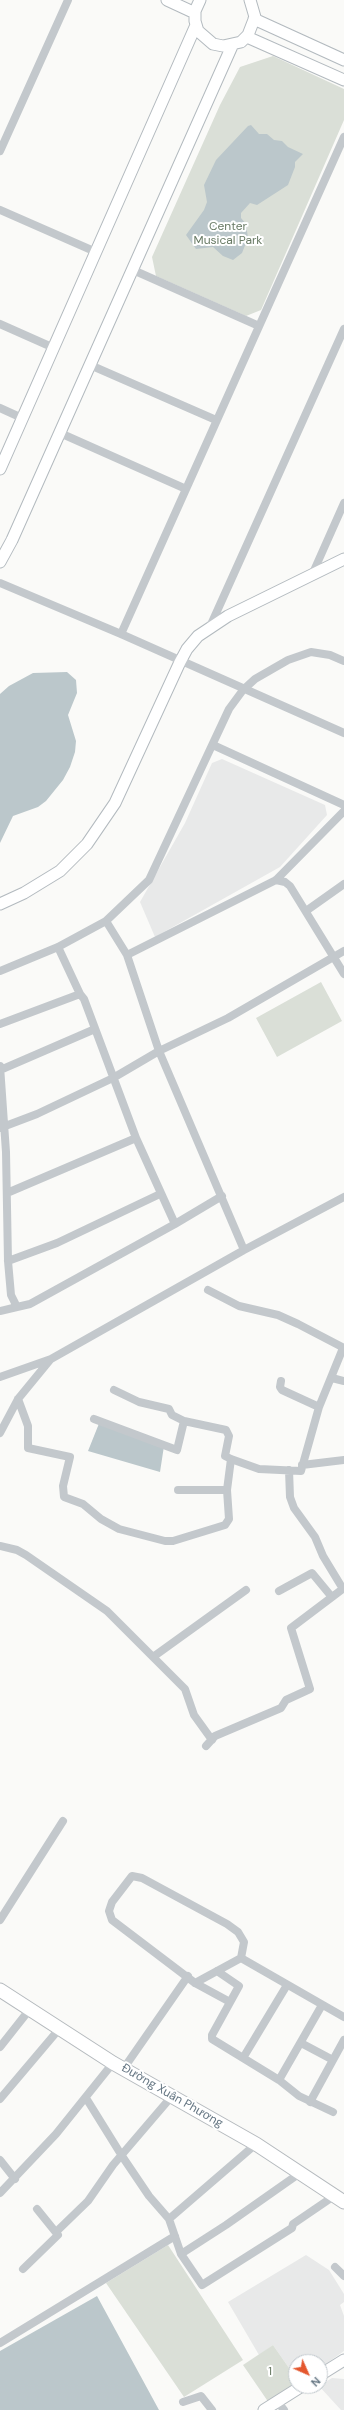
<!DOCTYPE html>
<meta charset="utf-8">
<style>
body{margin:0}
#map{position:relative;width:344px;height:2410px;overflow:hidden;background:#fafaf8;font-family:"DM Sans",sans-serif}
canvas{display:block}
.north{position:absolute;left:288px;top:2354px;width:40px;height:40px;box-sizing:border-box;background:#fff;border:1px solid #c1c8cd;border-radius:50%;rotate:135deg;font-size:11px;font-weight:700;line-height:16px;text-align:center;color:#657683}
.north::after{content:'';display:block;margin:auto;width:14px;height:18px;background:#e4572e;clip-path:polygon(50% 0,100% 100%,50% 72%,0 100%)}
</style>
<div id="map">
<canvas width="344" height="2410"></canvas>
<div class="north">N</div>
</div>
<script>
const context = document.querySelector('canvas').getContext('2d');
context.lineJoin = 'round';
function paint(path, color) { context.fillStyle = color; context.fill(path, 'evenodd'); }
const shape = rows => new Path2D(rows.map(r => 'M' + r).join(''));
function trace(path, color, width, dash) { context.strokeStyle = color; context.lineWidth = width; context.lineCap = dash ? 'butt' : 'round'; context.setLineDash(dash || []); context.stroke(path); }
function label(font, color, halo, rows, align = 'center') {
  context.font = font + ' "DM Sans",sans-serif'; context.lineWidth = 4; context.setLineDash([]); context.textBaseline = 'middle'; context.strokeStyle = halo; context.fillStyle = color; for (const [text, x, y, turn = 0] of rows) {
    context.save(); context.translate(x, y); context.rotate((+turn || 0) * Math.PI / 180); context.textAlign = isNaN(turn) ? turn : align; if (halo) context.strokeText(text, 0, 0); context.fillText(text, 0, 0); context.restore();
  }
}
paint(shape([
 [222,759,325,805,327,815,280,867,155,937,140,902,185,823,212,763],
 [306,2255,329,2270,344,2294,344,2302,340,2305,344,2316,344,2351,320,2368,320,2362,296,2362,296,2378,273,2345,259,2355,228,2302],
 [332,2378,344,2379,344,2410,341,2410,319,2386]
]), '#e8e9e9');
paint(shape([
 [273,56,344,89,344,120,261,310,246,316,156,276,152,257,220,105,240,67],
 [321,982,342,1021,277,1057,256,1018],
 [168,2245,243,2360,184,2397,106,2283],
 [273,2345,296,2378,296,2385,269,2403,243,2365]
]), '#dadfd7');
paint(shape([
 [251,125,259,134,267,134,274,140,282,141,288,147,303,154,295,162,295,167,288,185,257,205,250,203,241,213,241,218,246,224,248,238,242,253,233,260,223,256,213,247,196,249,186,235,204,210,207,202,204,185,216,160,248,126],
 [67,672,76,680,77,693,68,715,76,741,75,752,70,767,63,780,46,801,38,807,13,816,0,843,0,694,9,686,33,673],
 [100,1421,164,1446,160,1472,88,1451],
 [97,2296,159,2410,0,2410,0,2351]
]), '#bbc7cb');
const secondary = shape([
 [167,0,195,13],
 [200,0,195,11,195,21,198,31,213,44,223,46,241,42,248,35,255,17,250,0],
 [254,19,344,60],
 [247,37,344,80],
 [0,469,196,25],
 [0,562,12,540,232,46],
 [0,904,24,893,60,871,87,844,115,803,180,662,187,649,198,636,228,616,344,559],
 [320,2375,344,2360],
 [264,2410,302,2386]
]);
const primary = shape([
 [0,1990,113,2063,256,2144,344,2202]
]);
trace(secondary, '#b3babf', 13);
trace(primary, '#b5babe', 15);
trace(shape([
 [0,151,68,0],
 [0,210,96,252],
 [133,270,259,326],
 [0,324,54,348],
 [90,365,216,420],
 [0,408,22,418],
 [60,433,186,489],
 [312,575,344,503],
 [0,583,121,634,344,733],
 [209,629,344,329],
 [121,634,344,137],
 [213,745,344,805],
 [276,880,285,882,290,886,344,974],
 [306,911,344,884],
 [106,921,127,955,276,880,344,811],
 [58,947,80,994],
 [127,955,159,1051,244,1250],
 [0,971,58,947,106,921,149,880,229,709,243,690,255,679,288,660,311,652,330,655,344,661],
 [0,1024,80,994,84,999,136,1138,175,1224],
 [0,1066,6,1152,8,1261,11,1295,17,1307,30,1304,175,1224,222,1196],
 [0,1070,95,1029],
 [0,1128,37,1114,113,1078,159,1051,228,1018,344,951],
 [7,1193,136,1138],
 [8,1261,57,1243,160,1194],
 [208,1290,239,1306,278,1315,298,1324,344,1348],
 [0,1311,17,1307],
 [0,1377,51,1359,244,1250,344,1197],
 [332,1378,344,1381],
 [281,1381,280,1387,282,1390,319,1407],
 [114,1390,139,1402,169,1409,172,1415,184,1421,226,1430,229,1436,225,1456,231,1459,259,1469,301,1471,319,1407,343,1348],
 [18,1399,28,1426,28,1448,70,1457,63,1486,64,1497,83,1504,101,1519,119,1529,165,1541,173,1541,225,1525,229,1519,227,1490],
 [94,1419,177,1450,184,1421],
 [0,1433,18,1399,50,1360],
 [302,1465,344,1460],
 [289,1470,290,1497,294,1508,315,1537,323,1556,343,1589],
 [178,1490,227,1490,231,1459],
 [0,1546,17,1550,26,1555,107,1611,185,1689,194,1715,212,1740],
 [279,1591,312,1573,331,1596],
 [153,1657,246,1590],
 [206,1746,215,1736,281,1708,286,1700,310,1689,291,1628,344,1588],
 [0,1920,63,1821],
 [241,1958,344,2017],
 [217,1971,239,1986,212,2035,212,2039,279,2080,299,2096,333,2112],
 [195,1983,241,1958,244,1942,238,1932,227,1924,142,1878,132,1876,112,1902,109,1911,112,1920,195,1983,230,2002],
 [301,2043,333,2060],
 [0,2047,30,2009],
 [243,2058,287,1985],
 [124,2068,188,1976],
 [279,2080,322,2005],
 [86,2098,122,2156,149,2196,169,2219,181,2254,202,2285,292,2228,293,2224,334,2196],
 [0,2099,60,2028],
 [310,2102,344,2040],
 [0,2160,15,2179],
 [0,2193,56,2134,113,2063],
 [169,2219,256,2144],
 [56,2232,88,2201,113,2165,172,2096],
 [181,2254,226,2225,300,2173],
 [335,2267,344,2276],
 [23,2269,58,2235,37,2209],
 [0,2343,175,2236],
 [277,2401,284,2410],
 [183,2402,201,2396,212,2410]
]), '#c3c8cc', 8);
trace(secondary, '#fff', 11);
trace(primary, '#fff', 13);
label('12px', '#687a64', '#fff', [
 ["Center",228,227],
 ["Musical Park",228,241],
 ["1",270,2372]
]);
label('12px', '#657683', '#fff', [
 ["Đường Xuân Phương",172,2096,30]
]);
</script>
